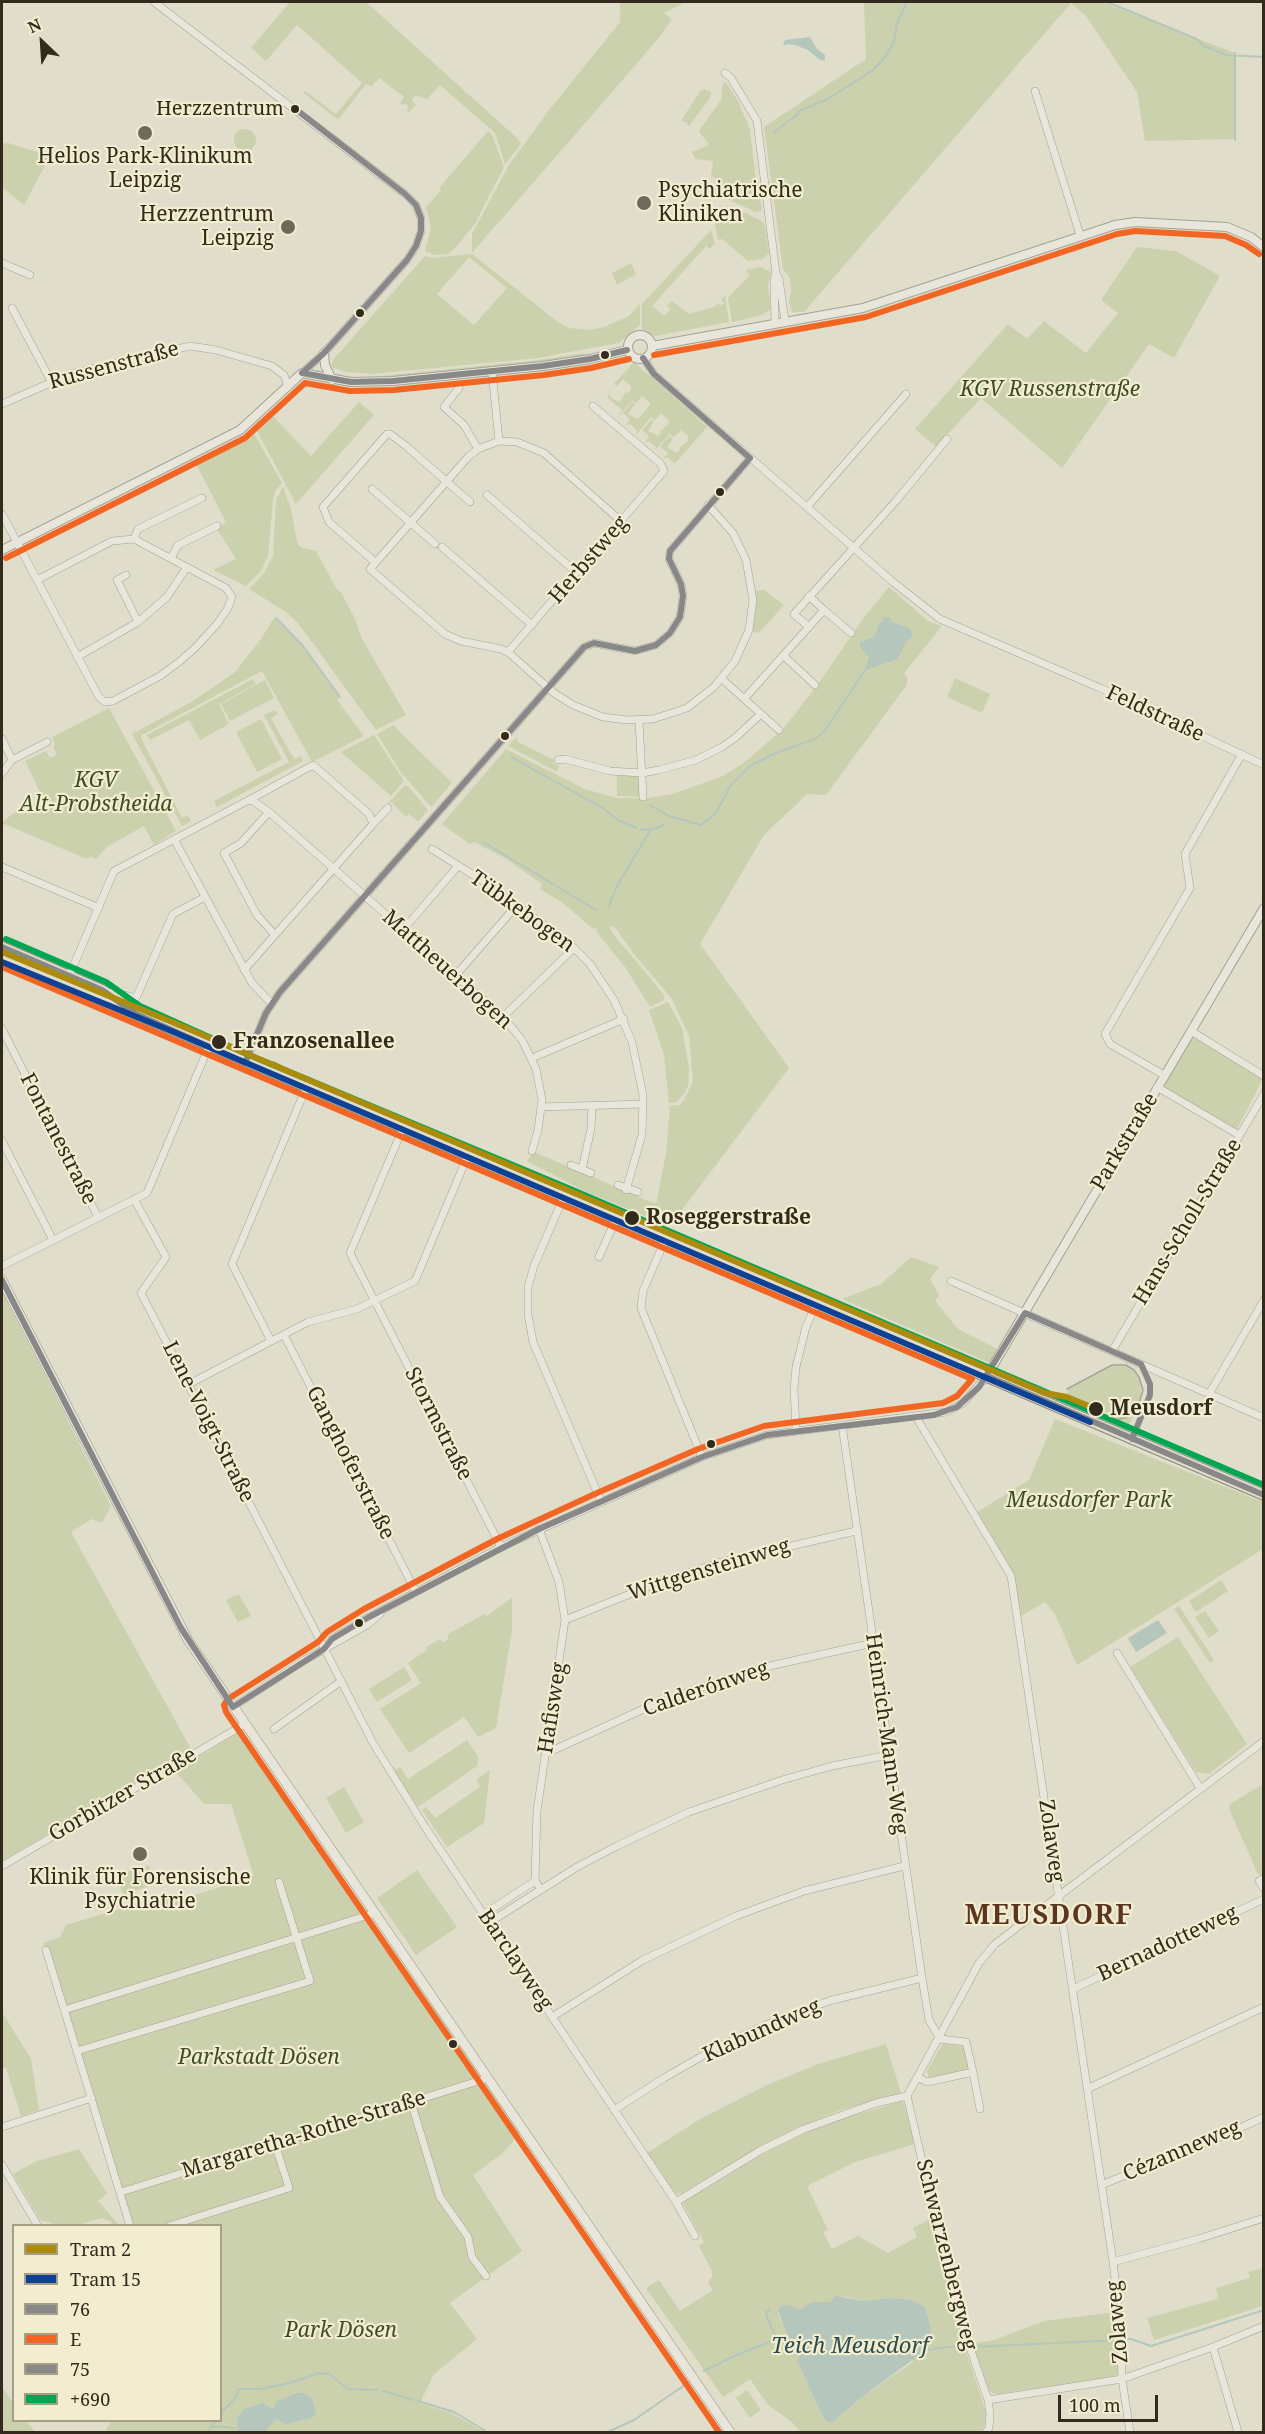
<!DOCTYPE html>
<meta charset="utf-8">
<style>
body{margin:0}
#map{position:relative;width:1265px;height:2434px;overflow:hidden;background:#e0ddca;font-family:"Noto Serif",serif}
canvas{display:block}
.frame{position:absolute;inset:0;border:3px solid #322a1d;pointer-events:none}
.legend{position:absolute;left:12px;top:2224px;width:210px;height:198px;box-sizing:border-box;background:#f2edcf;border:2px solid #a59f88;margin:0;padding:8px 10px;list-style:none;font-size:18px;color:#322a1d}
.legend li{display:flex;align-items:center;gap:12px;height:30px}
.legend b{width:30px;border:2px solid #a59f88}
.north{position:absolute;left:12px;top:12px;width:60px;height:60px;-webkit-text-stroke:4px #f2edcf;paint-order:stroke;rotate:335deg;font-size:16px;font-weight:700;line-height:24px;text-align:center;color:#322a1d}
.north::after{content:'';display:block;margin:auto;width:21px;height:27px;background:#322a1d;clip-path:polygon(50% 0,100% 100%,50% 72%,0 100%)}
.scale{position:absolute;left:1058px;top:2395px;width:100px;height:27px;box-sizing:border-box;border:3px solid #322a1d;border-top:0;padding-left:8px;font-size:18px;line-height:21px;white-space:nowrap;color:#322a1d;-webkit-text-stroke:4px #f2edcf;paint-order:stroke}
</style>
<div id="map">
<canvas width="1265" height="2434"></canvas>
<div class="frame"></div>
<ul class="legend">
<li><b style="height:8px;background:#ad8b0c"></b>Tram 2</li>
<li><b style="height:8px;background:#0e4094"></b>Tram 15</li>
<li><b style="height:8px;background:#888"></b>76</li>
<li><b style="height:8px;background:#f26522"></b>E</li>
<li><b style="height:8px;background:#888"></b>75</li>
<li><b style="height:8px;background:#00a651"></b>+690</li>
</ul>
<div class="north">N</div>
<div class="scale">100 m</div>
</div>
<script>
const context = document.querySelector('canvas').getContext('2d');
context.lineJoin = 'round';
function paint(path, color) { context.fillStyle = color; context.fill(path, 'evenodd'); }
const shape = rows => new Path2D(rows.map(r => 'M' + r).join(''));
function trace(path, color, width, dash) { context.strokeStyle = color; context.lineWidth = width; context.lineCap = dash ? 'butt' : 'round'; context.setLineDash(dash || []); context.stroke(path); }
function label(font, color, halo, rows, align = 'center') {
  context.font = font + ' "Noto Serif",serif'; context.lineWidth = 4.5; context.setLineDash([]); context.textBaseline = 'middle'; context.strokeStyle = halo; context.fillStyle = color; for (const [text, x, y, turn = 0] of rows) {
    context.save(); context.translate(x, y); context.rotate((+turn || 0) * Math.PI / 180); context.textAlign = isNaN(turn) ? turn : align; if (halo) context.strokeText(text, 0, 0); context.fillText(text, 0, 0); context.restore();
  }
}
paint(shape([
 [290,2,366,2,518,139,521,144,505,164,495,133,440,85,427,99,415,95,412,101,416,105,407,114,408,106,405,103,402,105,400,103,404,97,379,78,371,87,366,84,338,120,304,93,305,91,336,114,362,83,297,25,266,61,251,48],
 [620,2,686,2,664,13,672,19,659,38,472,253,472,234,509,165,550,109,620,22],
 [864,2,1102,2,1235,53,1236,139,1145,141,1137,92,1086,16,1071,3,804,312,792,312,789,301,791,292,790,278,783,269,764,127,866,59],
 [726,82,738,101,750,129,757,190,762,208,761,211,756,212,712,192,716,178,711,177,713,161,695,159,692,152,709,145,699,131,721,100,723,84],
 [704,89,711,92,710,98,689,126,686,122,681,121,700,91],
 '234 140a11 11 0 1 1 22 0a11 11 0 1 1-22 0Z',
 [488,131,492,135,504,167,485,204,475,224,454,249,448,254,434,255,425,251,431,227,426,207,441,190,439,188],
 [8,143,50,156,24,205,2,187,2,144],
 [727,206,727,211,739,216,743,212,762,221,765,225,769,253,763,259,748,261,722,239,718,240,715,224],
 [711,230,715,243,710,249,706,246,652,306,664,316,671,309,667,306,672,301,689,314,714,307,718,303,721,306,724,303,721,300,725,295,729,322,655,336,642,329,642,304],
 [1137,247,1176,251,1220,276,1174,358,1149,344,1062,468,981,398,936,447,915,429,1008,324,1027,339,1044,321,1086,353,1118,313,1101,300],
 [472,254,559,323,569,328,589,330,604,327,629,316,640,304,640,325,619,343,538,358,372,374,346,372,331,367,333,360,425,256,433,258],
 [469,257,507,288,474,325,437,294],
 [631,263,636,274,617,285,612,273],
 [761,267,771,272,768,285,771,310,759,316,732,322,728,298,750,275,746,271,748,269],
 [583,353,584,356,543,363,406,376,380,376,538,360],
 [634,362,707,427,672,467,671,468,675,464,667,457,663,459,668,453,660,446,670,436,673,438,667,447,677,453,680,449,679,448,688,441,688,436,681,430,674,437,670,434,654,451,656,447,649,441,645,443,649,436,642,430,652,419,654,421,648,431,658,436,661,433,660,431,669,424,669,420,661,413,655,420,651,417,636,435,637,430,630,424,625,426,630,420,623,413,632,402,635,404,628,414,638,419,651,404,642,396,636,403,632,401,617,418,622,410,607,397,609,394,612,399,620,402,626,392,628,393,631,390,631,386,623,379,617,386,614,384],
 [359,402,374,415,296,504,255,427,270,413,311,456],
 [252,430,282,483,276,490,273,500,268,556,261,571,246,586,213,570,236,559,217,529,226,522,195,462,237,440],
 [283,487,291,509,297,542,300,547,316,551,336,588,342,594,355,619,361,637,406,715,376,730,298,623,286,612,249,589,264,573,273,556,276,500],
 [889,587,928,621,942,626,904,673,908,678,906,686,826,795,807,794,764,835,700,944,789,1068,670,1226,584,1191,527,1161,534,1152,656,1204,666,1154,670,1106,680,1105,684,1100,693,1081,689,1036,672,999,634,954,614,926,609,927,614,935,660,990,664,995,664,1000,650,1007,625,967,596,931,598,928,593,929,563,903,540,889,542,884,505,858,474,842,470,844,442,824,506,749,585,789,616,798,649,798,673,794,723,776,745,762,783,729,819,683,862,620],
 [764,590,784,605,759,633,749,630,752,591],
 [274,618,303,646,340,697,337,700,364,736,312,762,262,671,140,736,182,818,188,815,191,821,182,826,132,734,193,701,235,672,261,639],
 [955,678,990,694,982,713,947,697],
 [253,679,256,684,219,704,229,724,200,740,189,720,150,740,147,735],
 [265,680,274,698,230,721,221,704],
 [109,708,176,831,154,845,144,826,108,846,96,859,90,856,87,859,2,823,11,815,43,798,25,761,46,751,50,758,57,755,53,747,55,745,52,737],
 [274,710,278,714,271,718,294,759,301,756,303,761,217,807,214,801,289,762,264,715],
 [261,719,282,759,257,772,236,732],
 [393,725,452,783,431,807,400,771,377,734],
 [374,735,404,781,391,796,341,752],
 [516,737,518,742,554,760,553,763,559,766,557,772,508,746],
 [617,772,642,773,643,797,617,796],
 [405,785,408,786,428,810,418,822,409,814,406,817,391,802,375,819,375,817],
 [668,1002,682,1028,689,1068,688,1086,685,1092,677,1102,669,1103,664,1055,649,1010],
 [1193,1035,1263,1079,1236,1131,1163,1086],
 [911,1257,939,1267,930,1279,939,1295,935,1301,958,1329,997,1349,990,1363,842,1299,881,1284],
 [2,1291,111,1506,102,1523,92,1519,71,1532,191,1749,2,1861],
 [1117,1364,1126,1365,1134,1370,1142,1383,1140,1400,1129,1425,1117,1421,1115,1415,1068,1396,1067,1389,1107,1367],
 [1055,1419,1263,1502,1263,1549,1077,1665,1055,1614,1045,1602,1019,1617,1011,1576,974,1514,1029,1480],
 [1221,1580,1228,1591,1196,1612,1189,1601],
 [239,1594,251,1616,238,1622,226,1600],
 [512,1598,512,1630,496,1728,478,1737,464,1717,409,1753,380,1709,421,1683,408,1663,427,1650,426,1647,440,1639,443,1643,448,1639,448,1634,485,1614,487,1616],
 [1179,1606,1214,1660,1210,1663,1174,1609],
 [1205,1611,1219,1631,1209,1638,1195,1617],
 [1178,1637,1247,1744,1209,1774,1196,1772,1130,1667],
 [404,1667,412,1680,377,1702,369,1689],
 [240,1732,521,2132,503,2153,473,2175,522,2251,450,2303,477,2339,434,2374,420,2403,453,2414,484,2432,105,2432,111,2421,220,2420,220,2226,131,2225,43,1943,60,1937,66,1925,174,1893,182,1899,254,1876,231,1804,204,1804,175,1771],
 [467,1740,478,1757,477,1766,418,1807,394,1771,400,1767,408,1779],
 [490,1770,484,1823,447,1847,422,1810,426,1807,435,1818,480,1787,476,1780],
 [1263,1784,1264,1875,1263,1875,1258,1874,1229,1809,1230,1804],
 [344,1787,364,1822,346,1833,326,1798],
 [149,1865,155,1884,123,1895,117,1875],
 [417,1870,457,1927,416,1955,377,1898],
 [2,2012,31,2059,39,2110,21,2116,6,2068,2,2068],
 [943,2043,966,2047,969,2071,932,2080,929,2078,927,2071],
 [886,2044,901,2093,841,2110,802,2126,759,2147,682,2193,676,2194,647,2153,700,2119,767,2085,821,2063],
 [903,2101,915,2144,855,2162,807,2186,828,2230,823,2232,832,2249,858,2236,888,2253,917,2237,913,2228,928,2220,932,2222,955,2318,986,2412,985,2423,981,2432,800,2432,792,2422,768,2405,750,2379,723,2397,646,2288,659,2280,680,2311,713,2290,708,2282,712,2277,712,2271,699,2246,704,2242,683,2204,685,2201,763,2154,805,2133,844,2118],
 [840,2297,848,2297,863,2301,889,2298,913,2362,862,2397,832,2423,827,2422,823,2417,797,2361,802,2351,780,2319,778,2312,781,2305,799,2310,811,2302,831,2302,833,2299],
 [79,2149,107,2193,98,2201,119,2225,111,2225,112,2222,102,2218,77,2225,53,2225,50,2222,41,2221,13,2174,37,2161],
 [1263,2268,1263,2306,1154,2340,1147,2318,1218,2299,1216,2288,1250,2278,1248,2272],
 [1116,2312,1119,2369,1118,2374,1112,2377,998,2394,992,2393,988,2389,971,2344,994,2340,1044,2321],
 [2,2387,13,2403,14,2420,26,2421,35,2432,2,2432],
 [747,2390,761,2410,750,2418,736,2398]
]), '#cbd1ad');
paint(shape([
 [810,37,817,49,825,55,825,61,819,59,808,50,795,45,786,44,786,46,783,44,785,40],
 [885,617,889,617,892,622,909,628,912,632,912,637,906,642,898,659,865,670,869,657,860,647,860,642,874,637,879,625],
 [1158,1620,1167,1633,1136,1652,1128,1638],
 [836,2296,863,2301,889,2298,911,2300,925,2307,931,2329,929,2348,862,2397,832,2423,827,2422,823,2417,797,2361,802,2351,793,2349,778,2311,781,2305,791,2306,799,2310,811,2302,830,2302],
 [297,2393,304,2393,312,2398,316,2413,311,2418,286,2424,276,2419,265,2432,238,2432,237,2418,244,2409,263,2403,273,2409,277,2401]
]), '#b5c6bd');
trace(shape([
 [1107,2,1197,39,1204,46,1226,55,1264,57],
 [774,132,797,115,799,111,828,99,873,70,885,57,894,42,897,23,907,2],
 [1235,140,1235,53],
 [276,618,303,646,340,697],
 [511,757,601,807,618,820,636,828],
 [650,805,669,816,701,825,716,813,731,785,750,766,778,752,815,739,826,729,865,670],
 [641,830,657,828,663,825],
 [483,842,596,910],
 [609,906,617,886,651,829],
 [1123,2339,1131,2339,1151,2346,1264,2310],
 [971,2347,1118,2340],
 [927,2350,948,2347,966,2347],
 [704,2371,732,2357,774,2340,776,2337,767,2317,766,2312,770,2310],
 [383,2391,414,2400],
 [418,2401,454,2412,487,2432],
 [220,2414,236,2397,238,2389,260,2389,290,2383,319,2373,330,2374,348,2389,378,2390],
 [212,2427,228,2427],
 [230,2428,236,2428],
 [208,2432,216,2420],
 [608,2432,634,2420,689,2382]
]), '#b5c6bd', 2);
const minor = shape([
 [154,2,405,194,416,205,421,218,421,231,416,246,407,260,324,353,302,373],
 [725,73,731,78,757,121,776,273,779,279,785,321],
 [1035,91,1080,235],
 [2,263,30,275],
 [12,308,51,381],
 [775,323,774,279,776,273],
 [643,358,654,374,893,582,940,619,1100,688,1264,765],
 [492,372,499,441],
 [459,388,444,407,464,425,478,449],
 [2,404,71,374,190,346,216,350,272,366,284,375,288,387],
 [372,489,435,544],
 [487,495,577,573],
 [807,507,906,394],
 [2,514,99,697,105,702,113,701,160,676,179,662,196,647,217,624,228,608,232,597,226,588,134,539,112,541,37,580],
 [622,522,544,453,517,442,499,441,478,449,468,457,370,569,445,634,461,641,501,649,508,652,554,693,573,705,603,717,627,720,653,719,687,708,714,687,735,661,749,630,753,600,746,560,733,533,708,505],
 [134,539,138,529,202,498],
 [442,547,532,625],
 [171,558,178,545,217,526],
 [375,562,329,522,323,507,387,434,390,434,406,446,470,502],
 [126,575,117,580,138,622],
 [824,610,851,633],
 [809,627,794,614,896,501,947,439],
 [508,652,664,471,660,463,593,406],
 [784,656,815,685],
 [77,657,138,622,167,597,187,567],
 [722,679,779,730],
 [744,699,824,610,809,596],
 [639,720,643,797],
 [2,739,12,760],
 [558,760,565,759,610,771,642,773,659,770,696,760,722,747,736,737,761,714],
 [2,773,12,760,47,742],
 [269,812,241,843,224,853,257,915,275,935],
 [373,824,388,808],
 [174,839,252,983,272,1004],
 [432,849,489,885,568,942,590,964,614,1000,632,1042,643,1095,642,1135,626,1190],
 [2,867,99,908],
 [403,930,458,866],
 [244,970,373,824,369,814,313,765,249,800],
 [69,976,114,871,249,800,253,801,269,812,503,1017,522,1040,536,1069,542,1100,538,1130,532,1151],
 [455,976,517,905],
 [111,992,136,998,173,914,205,897],
 [503,1017,574,948],
 [2,1029,98,1217],
 [1191,1031,1264,1076],
 [532,1058,624,1019],
 [246,1062,266,1013,280,992,584,647,594,643,635,651,656,645,670,633,680,617,683,596,681,584,669,559,670,551,750,458],
 [1164,1075,1110,1044,1105,1034,1190,888,1185,854,1242,754],
 [1157,1087,1239,1135],
 [541,1107,643,1104],
 [403,1128,350,1253,501,1547],
 [2,1141,53,1240],
 [571,1165,591,1173],
 [582,1169,591,1129,592,1106],
 [618,1185,638,1192],
 [564,1196,534,1266,528,1287,528,1314,533,1342,601,1501],
 [134,1199,166,1257,141,1293,373,1743,425,1827,676,2202,695,2236],
 [665,1240,643,1291,641,1308,702,1457],
 [599,1257,616,1219],
 [2,1266,147,1193,209,1046],
 [951,1281,1264,1418],
 [284,1335,416,1592],
 [271,1341,232,1264,306,1088],
 [1112,1351,1264,1094],
 [189,1384,308,1322,357,1309,415,1281,468,1155],
 [1209,1394,1264,1300],
 [916,1417,1011,1576,1113,2262,1120,2321,1122,2379,1130,2432],
 [842,1425,922,1978,929,2020,940,2039],
 [796,1430,794,1389,796,1367,806,1327,816,1304],
 [539,1529,559,1582,565,1620,537,1811,535,1881,541,1889],
 [565,1620,660,1582,718,1563,856,1531],
 [324,1649,332,1639,369,1617,501,1547,702,1457,767,1435,946,1412,963,1403,987,1376],
 [1117,1653,1200,1788],
 [233,1707,305,1660,367,1625,380,1614],
 [274,1729,340,1682],
 [545,1754,648,1707,708,1685,765,1667,873,1643],
 [2,1866,245,1724],
 [1264,1878,1259,1881,1264,1889],
 [484,1914,535,1881],
 [490,1922,577,1867,617,1846,689,1812,782,1780,832,1766,889,1755],
 [46,1950,130,2226],
 [1073,1989,1264,1899],
 [64,2010,375,1913],
 [552,2017,643,1960,736,1916,804,1891,904,1866],
 [77,2051,310,1981,279,1882],
 [973,2072,980,2109],
 [918,2078,928,2082,973,2072,966,2042,940,2039],
 [1087,2089,1264,2007],
 [411,2102,440,2197,468,2237,472,2257,486,2276],
 [614,2110,664,2078,718,2047,775,2021,829,2001,922,1978],
 [2,2127,92,2098],
 [2,2165,38,2226],
 [1101,2185,1218,2138,1264,2117],
 [121,2192,488,2078],
 [676,2202,761,2150,804,2129,876,2103,907,2096],
 [169,2226,289,2188,275,2144],
 [1113,2262,1198,2239,1264,2218],
 [1213,2347,1238,2432],
 [988,2400,1122,2379,1213,2347,1264,2326],
 [986,2432,989,2428,990,2414,988,2400,956,2307,907,2096,979,1963,995,1944,1264,1741]
]);
const tertiary = shape([
 '628 347a12 12 0 1 1 24 0a12 12 0 1 1-24 0Z',
 [652,346,863,308,1115,225,1135,222,1227,227,1251,237,1264,247],
 [324,353,325,365,332,380],
 [2,550,240,430,302,373,351,382,393,381,543,366,590,359,627,350],
 [987,1376,1264,908]
]);
const secondary = shape([
 [2,1280,188,1640,730,2432]
]);
const primary = shape([
 [2,947,102,990,130,1009],
 [2,957,1264,1495]
]);
trace(minor, '#a5a194', 8);
trace(tertiary, '#a5a194', 10);
trace(secondary, '#959183', 10);
trace(primary, '#8a877a', 12);
trace(minor, '#e8e6db', 7);
trace(tertiary, '#e8e6db', 8);
trace(secondary, '#e8e6db', 9);
trace(primary, '#e0ddcd', 10);
trace(shape([
 [274,1062,297,1075],
 [1067,1389,1112,1365,1126,1365,1134,1370,1139,1377,1143,1390,1140,1400,1134,1411,1128,1417,1115,1420,1094,1414]
]), '#a8a59b', 1.5);
trace(shape([
 [294,108,405,194,416,205,421,218,421,231,416,246,407,260,324,353,302,373],
 [643,358,654,374,750,458],
 [302,373,351,382,393,381,543,366,590,359,627,350],
 [2,947,102,990,136,1014,245,1063],
 [245,1063,266,1013,280,992,584,647,594,643,635,651,656,645,670,633,680,617,683,596,681,584,669,559,670,551,750,458]
]), '#888', 6);
trace(shape([
 [654,355,866,317,1117,234,1135,231,1225,236,1246,245,1259,254],
 [6,558,245,438,305,383,350,391,394,390,544,375,591,368,629,359],
 [2,967,972,1379,957,1396,943,1403,764,1426,698,1449,597,1493,497,1539,364,1609,327,1632,318,1642,228,1699,224,1705,226,1712,719,2432]
]), '#f26522', 6);
trace(shape([
 [2,1280,181,1628,233,1707],
 [987,1376,1264,1495],
 [233,1707,324,1649,332,1639,369,1617,539,1529,702,1457,767,1435,934,1415,957,1407,979,1387,1025,1313,1141,1364,1150,1384,1150,1395,1132,1439]
]), '#888', 6);
trace(shape([
 [6,939,106,982,140,1006,249,1055,568,1188,1264,1485]
]), '#00a651', 6);
trace(shape([
 [2,952,172,1022,1045,1393,1067,1397,1096,1409]
]), '#ad8b0c', 6);
trace(shape([
 [2,962,169,1030,1090,1422]
]), '#0e4094', 6);
for (const [x, y, r, color] of [
 [295,109,5,"#322a1d"],
 [145,133,8,"#6f695a"],
 [644,203,8,"#6f695a"],
 [288,227,8,"#6f695a"],
 [360,313,5,"#322a1d"],
 [605,355,5,"#322a1d"],
 [720,492,5,"#322a1d"],
 [505,736,5,"#322a1d"],
 [219,1042,8,"#322a1d"],
 [632,1218,8,"#322a1d"],
 [1096,1409,8,"#322a1d"],
 [711,1444,5,"#322a1d"],
 [359,1623,5,"#322a1d"],
 [140,1854,8,"#6f695a"],
 [453,2044,5,"#322a1d"]
]) { const dot = new Path2D(); dot.arc(x, y, r, 0, 2 * Math.PI); context.fillStyle = color; context.fill(dot); trace(dot, '#f2edcf', 2); }
label('20px', '#322a1d', '#f2edcf', [
 ["Herzzentrum",284,109]
], 'right');
label('21px', '#322a1d', '#f2edcf', [
 ["Helios Park-Klinikum",145,157],
 ["Leipzig",145,181],
 ["Psychiatrische",658,191,"left"],
 ["Kliniken",658,215,"left"],
 ["Herzzentrum",274,215,"right"],
 ["Leipzig",274,239,"right"],
 ["Klinik für Forensische",140,1878],
 ["Psychiatrie",140,1902]
]);
label('21px', '#322a1d', '#f2edcf', [
 ["Russenstraße",114,366,-15],
 ["Herbstweg",589,560,-49],
 ["Feldstraße",1155,714,25],
 ["Tübkebogen",522,912,36],
 ["Mattheuerbogen",447,970,42],
 ["Fontanestraße",58,1139,63],
 ["Parkstraße",1125,1142,-59],
 ["Hans-Scholl-Straße",1188,1222,-59],
 ["Lene-Voigt-Straße",208,1422,63],
 ["Stormstraße",438,1424,63],
 ["Ganghoferstraße",350,1463,63],
 ["Wittgensteinweg",709,1570,-17],
 ["Calderónweg",706,1689,-19],
 ["Hafisweg",553,1708,-81],
 ["Heinrich-Mann-Weg",886,1734,82],
 ["Gorbitzer Straße",123,1795,-30],
 ["Zolaweg",1051,1841,82],
 ["Bernadotteweg",1168,1944,-25],
 ["Barclayweg",515,1960,56],
 ["Klabundweg",762,2031,-24],
 ["Margaretha-Rothe-Straße",304,2135,-17],
 ["Cézanneweg",1182,2151,-23],
 ["Schwarzenbergweg",946,2255,76],
 ["Zolaweg",1118,2322,-95]
]);
label('italic 21px', '#3d4d25', '#f2edcf', [
 ["KGV Russenstraße",1050,390],
 ["KGV",96,781],
 ["Alt-Probstheida",96,805],
 ["Meusdorfer Park",1089,1501],
 ["Parkstadt Dösen",259,2058],
 ["Park Dösen",341,2331]
]);
label('bold 21px', '#322a1d', '#f2edcf', [
 ["Franzosenallee",233,1042],
 ["Roseggerstraße",646,1218],
 ["Meusdorf",1110,1409]
], 'left');
label('italic 22px', '#2d4e51', '#f2edcf', [
 ["Teich Meusdorf",850,2347]
]);
context.letterSpacing = '1.5px';
label('bold 27px', '#5b3520', '#f2edcf', [
 ["MEUSDORF",1049,1916]
]);
context.letterSpacing = '0px';
</script>
